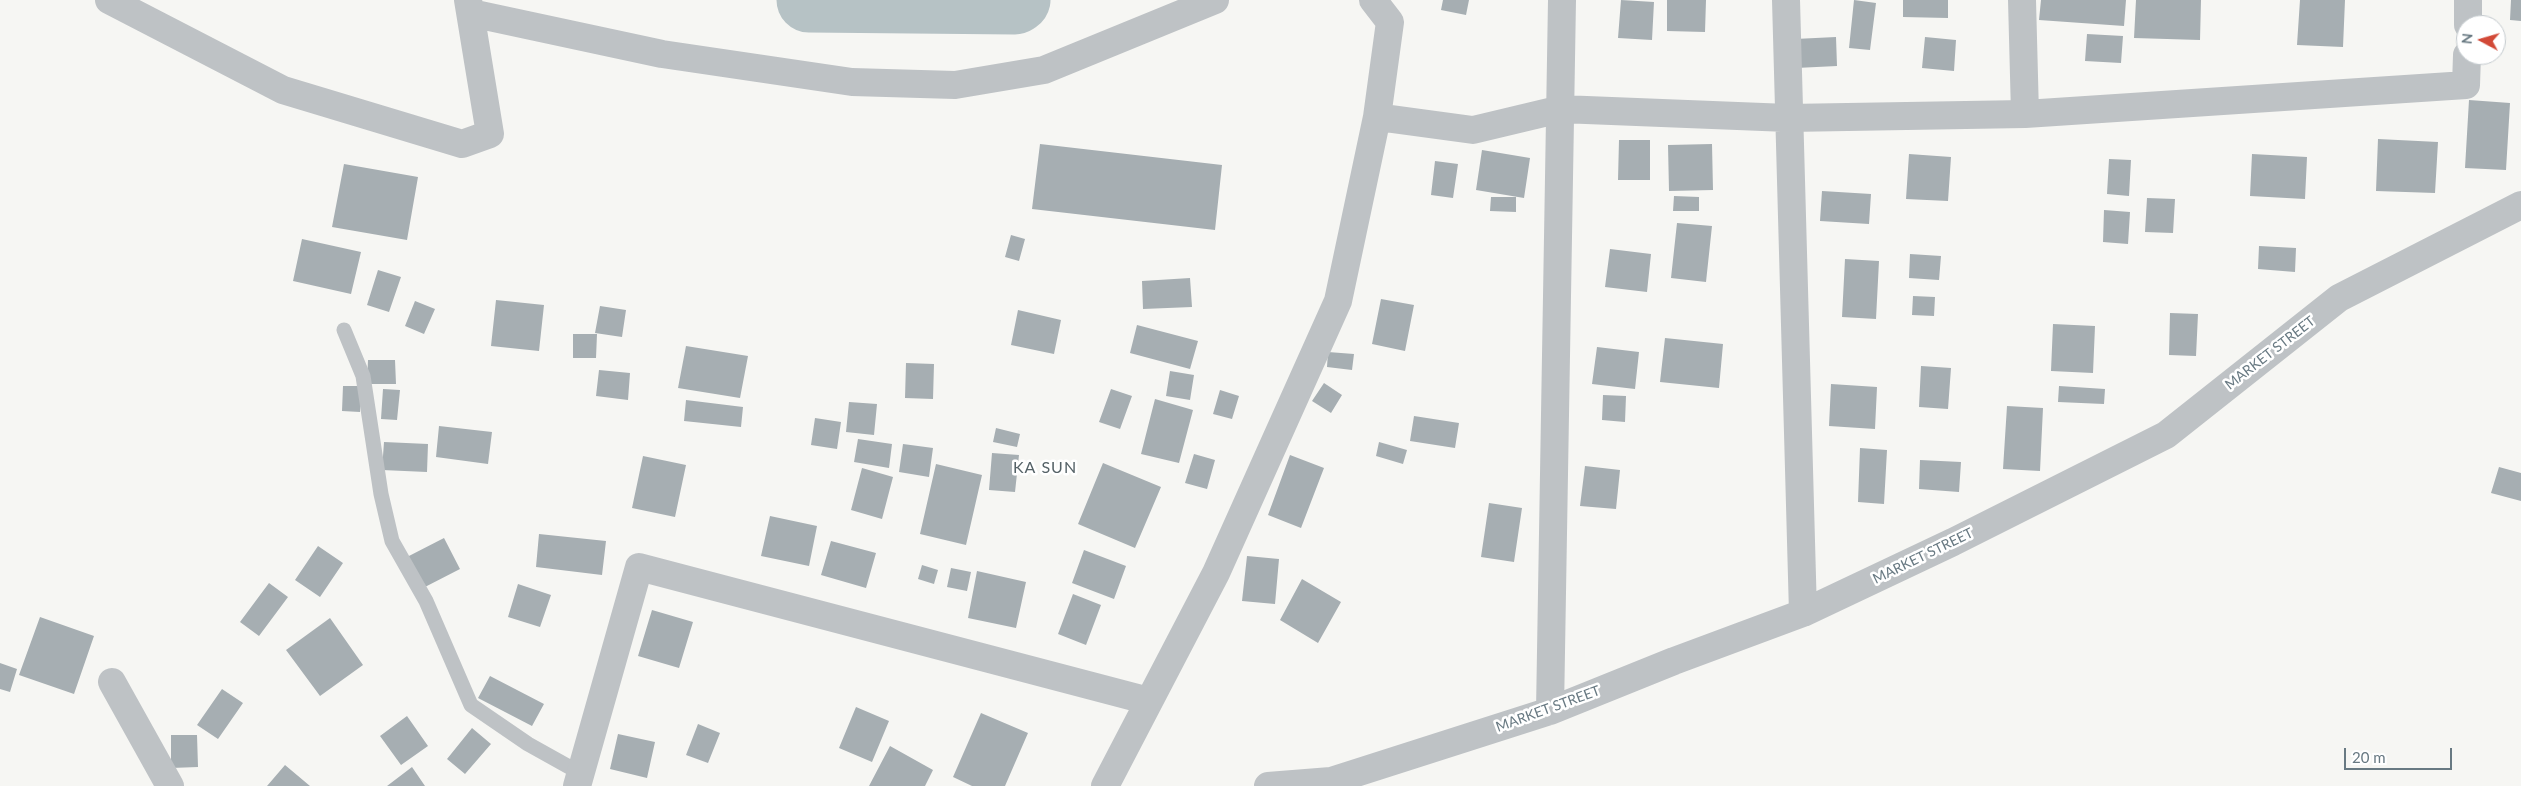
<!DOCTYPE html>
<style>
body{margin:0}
#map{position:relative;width:2521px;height:786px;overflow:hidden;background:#f6f6f3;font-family:Lato,sans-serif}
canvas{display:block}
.north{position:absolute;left:2456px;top:15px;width:50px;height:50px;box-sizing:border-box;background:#fff;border:1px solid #c3c9cd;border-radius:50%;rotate:276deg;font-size:14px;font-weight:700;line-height:20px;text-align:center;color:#687982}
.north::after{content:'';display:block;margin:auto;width:18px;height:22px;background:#d24937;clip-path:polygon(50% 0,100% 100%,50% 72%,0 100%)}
.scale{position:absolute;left:2344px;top:748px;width:108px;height:22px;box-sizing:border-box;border:2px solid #687982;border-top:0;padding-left:6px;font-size:15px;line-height:18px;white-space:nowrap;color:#687982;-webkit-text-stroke:4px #fff;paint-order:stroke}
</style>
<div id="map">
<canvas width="2521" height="786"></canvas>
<div class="north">N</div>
<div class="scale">20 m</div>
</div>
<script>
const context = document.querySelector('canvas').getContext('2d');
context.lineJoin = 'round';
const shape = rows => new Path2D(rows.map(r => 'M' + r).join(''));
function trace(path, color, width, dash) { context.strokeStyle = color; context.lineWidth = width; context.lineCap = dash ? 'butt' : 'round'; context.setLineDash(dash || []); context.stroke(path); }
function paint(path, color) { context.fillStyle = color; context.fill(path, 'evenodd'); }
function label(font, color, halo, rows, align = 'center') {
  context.font = font + ' Lato,sans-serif'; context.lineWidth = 5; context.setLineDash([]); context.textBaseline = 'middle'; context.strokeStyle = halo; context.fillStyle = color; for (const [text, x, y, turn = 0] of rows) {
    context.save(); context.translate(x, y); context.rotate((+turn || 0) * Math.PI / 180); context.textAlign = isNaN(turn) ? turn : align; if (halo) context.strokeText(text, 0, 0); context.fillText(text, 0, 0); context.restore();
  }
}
trace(shape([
 [809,0,1015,2,1018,0]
]), '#b6c2c5', 65);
paint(shape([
 [1443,0,1469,0,1466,15,1441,10],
 [1621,0,1654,2,1652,40,1618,38],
 [1667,0,1706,0,1705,32,1667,31],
 [1854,0,1876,3,1870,50,1849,48],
 [1903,0,1948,0,1948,18,1903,17],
 [2041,0,2126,0,2124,26,2039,20],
 [2136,0,2201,0,2200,40,2134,38],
 [2300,0,2345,0,2343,47,2297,45],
 [2511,0,2521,0,2521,21,2510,20],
 [2087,34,2123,36,2121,63,2085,61],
 [1836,37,1837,66,1796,68,1795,39],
 [1925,37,1956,40,1954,71,1922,68],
 [2469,100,2510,103,2506,170,2465,168],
 [2378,139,2438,142,2435,193,2376,191],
 [1619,140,1650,140,1650,180,1618,180],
 [1040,144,1222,165,1215,230,1032,209],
 [1712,144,1713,190,1669,191,1668,145],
 [1482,150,1530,158,1524,198,1476,190],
 [1909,154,1951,157,1948,201,1906,199],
 [2252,154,2307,157,2305,199,2250,196],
 [2109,159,2131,160,2129,196,2107,194],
 [1435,161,1458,164,1453,198,1431,195],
 [344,164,418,177,407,240,332,227],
 [1822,191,1871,194,1869,224,1820,221],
 [1674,196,1699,197,1699,211,1673,211],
 [1491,197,1516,197,1516,212,1490,211],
 [2147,198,2175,199,2173,233,2145,232],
 [2104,210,2130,212,2128,244,2103,242],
 [1677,223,1712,226,1706,282,1671,278],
 [1011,235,1025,239,1019,261,1005,257],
 [302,239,361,252,351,294,293,281],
 [2259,246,2296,248,2295,272,2258,269],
 [1610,249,1651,254,1647,292,1605,287],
 [1910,254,1941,256,1939,280,1909,278],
 [1845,259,1879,261,1876,319,1842,317],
 [378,270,401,277,389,312,367,305],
 [1190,278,1192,307,1143,309,1142,281],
 [1913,296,1935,297,1934,316,1912,315],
 [1381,299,1414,305,1405,351,1372,344],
 [496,300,544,305,539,351,491,346],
 [415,301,435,309,424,334,405,326],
 [600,306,626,310,622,337,595,333],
 [1018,310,1061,320,1054,354,1011,345],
 [2170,313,2198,314,2196,356,2169,355],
 [2053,324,2095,326,2093,373,2051,371],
 [1137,325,1198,341,1190,369,1130,353],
 [573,334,597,334,596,358,573,358],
 [1665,338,1723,344,1719,388,1660,382],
 [686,346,748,356,740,398,678,388],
 [1597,347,1639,352,1635,389,1592,384],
 [1328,352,1354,354,1352,370,1327,367],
 [368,360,395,360,396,384,367,384],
 [906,363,934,364,933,399,905,398],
 [1921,366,1951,368,1948,409,1919,407],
 [599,370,630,373,628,400,596,396],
 [1170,371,1194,375,1190,400,1166,396],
 [1324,383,1342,395,1331,413,1312,401],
 [1831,384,1877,387,1875,429,1829,426],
 [343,386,361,386,360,412,342,411],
 [2059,386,2105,389,2104,404,2058,402],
 [383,389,400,390,397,420,381,419],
 [1111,389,1132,396,1120,429,1099,422],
 [1220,390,1239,396,1232,419,1213,414],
 [1603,395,1626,396,1625,422,1602,420],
 [1155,399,1193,410,1179,463,1141,454],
 [686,400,743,407,741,427,684,421],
 [849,402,877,404,874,435,846,432],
 [2007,406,2043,408,2040,471,2003,469],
 [1414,416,1459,423,1455,448,1410,441],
 [815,418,841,422,837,449,811,445],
 [439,426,492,432,488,464,436,457],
 [996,428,1020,434,1017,447,993,442],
 [858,439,892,444,889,468,854,462],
 [384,442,428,444,427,472,382,470],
 [1379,442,1407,450,1403,464,1376,456],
 [903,444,933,448,929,477,899,472],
 [1860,448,1887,450,1884,504,1858,502],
 [992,453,1019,455,1015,492,989,490],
 [1194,454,1215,460,1207,489,1185,483],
 [1290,455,1324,468,1301,528,1268,515],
 [643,456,686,465,675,517,632,508],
 [1920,460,1961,462,1959,492,1919,489],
 [1103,463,1161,487,1135,548,1078,524],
 [936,464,982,475,966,545,920,534],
 [1585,466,1620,470,1616,509,1580,506],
 [2499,467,2521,473,2521,501,2491,493],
 [862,468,893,477,882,519,851,510],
 [1489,503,1522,508,1514,562,1481,557],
 [770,516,817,526,809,566,761,556],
 [539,534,606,541,602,575,536,567],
 [444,538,460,569,423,588,407,557],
 [831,541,876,553,866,588,821,575],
 [318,546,343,563,320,597,295,580],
 [1084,550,1126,566,1114,599,1072,583],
 [1247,556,1279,559,1275,604,1242,601],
 [922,565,938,570,934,584,918,579],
 [951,568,971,572,967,591,947,587],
 [977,571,1026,582,1016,628,968,618],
 [1302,579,1341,602,1318,643,1280,620],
 [269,583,288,597,259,636,240,622],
 [518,584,551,595,540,627,508,617],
 [1073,594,1101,605,1086,645,1058,634],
 [652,610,693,622,679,668,638,656],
 [40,617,94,636,74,694,19,675],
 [330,618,363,665,320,696,286,650],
 [0,663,17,669,10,692,0,689],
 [490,676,544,704,532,726,478,698],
 [222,689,243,703,218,739,197,725],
 [856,707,889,721,872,762,839,748],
 [981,713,1028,733,1005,786,972,786,953,777],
 [407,716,428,746,401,765,380,736],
 [698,724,720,733,708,763,686,755],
 [472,728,491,744,465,774,447,759],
 [618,734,655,742,647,778,610,769],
 [171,735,197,735,198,767,171,768],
 [890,746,933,770,925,786,869,786],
 [285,765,310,786,267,786],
 [412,767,425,786,387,786]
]), '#a6aeb2');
trace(shape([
 [344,330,363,376,381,494,392,541,426,601,471,705,528,744,580,773]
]), '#bec2c5', 15);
trace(shape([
 [109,0,283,90,462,144,490,134,468,0],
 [1373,0,1390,22,1377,117],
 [1786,0,1803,613],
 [471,13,662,54,852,82,955,85,1044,70,1215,0],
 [2468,25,2468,0],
 [2025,114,2466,85,2467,55],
 [112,682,170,786],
 [1550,711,1562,0],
 [577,786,639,567,1149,701],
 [1105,786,1216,573,1338,301,1377,117,1473,130,1561,109,1788,118,2025,114,2022,0],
 [1268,786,1331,781,1550,711,1674,661,1803,613,1953,542,2166,435,2339,298,2521,205]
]), '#bec2c5', 28);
label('14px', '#687982', '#fff', [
 ["MARKET STREET",2270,353,-38],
 ["MARKET STREET",1923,556,-26],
 ["MARKET STREET",1548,709,-20]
]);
context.letterSpacing = '1px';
label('16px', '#556267', '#fff', [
 ["KA SUN",1045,468]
]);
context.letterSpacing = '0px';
</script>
